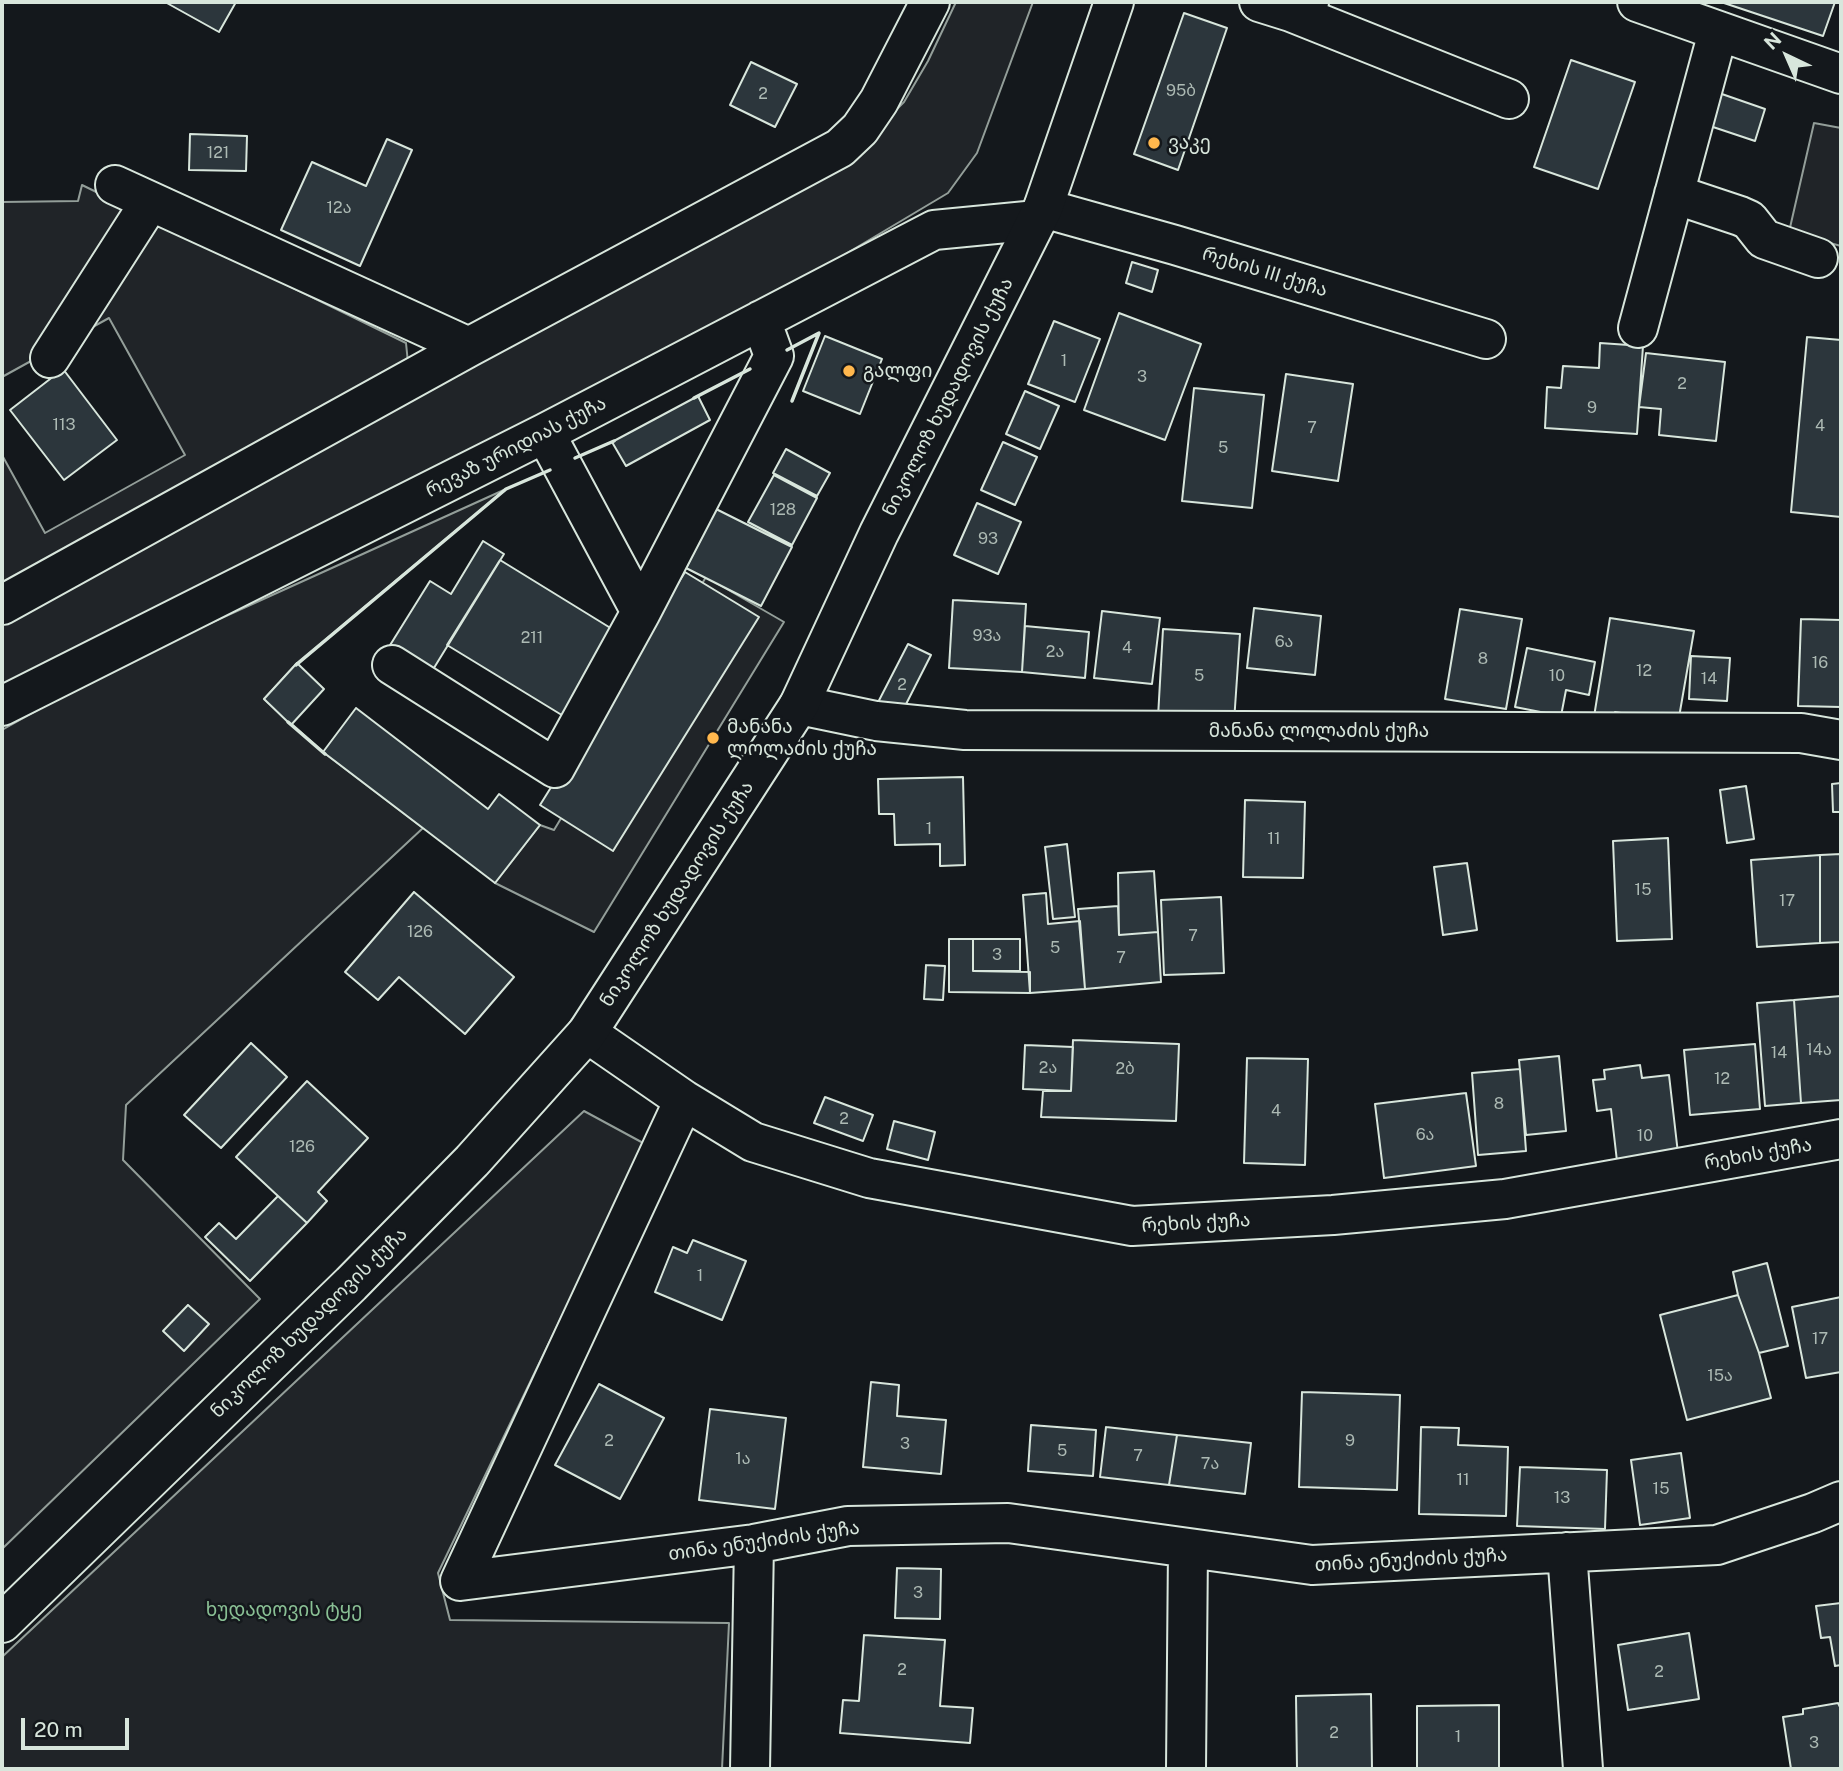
<!DOCTYPE html>
<meta charset="utf-8">
<style>
body{margin:0}
#map{position:relative;width:1843px;height:1771px;overflow:hidden;background:#14181c;font-family:"Public Sans",sans-serif}
canvas{display:block}
.frame{position:absolute;inset:0;border:4px solid #d8e6dc;pointer-events:none}
.north{position:absolute;left:1752px;top:21px;width:70px;height:70px;-webkit-text-stroke:5px #14181c;paint-order:stroke;rotate:316deg;font-size:19px;font-weight:700;line-height:28px;text-align:center;color:#d8e6dc}
.north::after{content:'';display:block;margin:auto;width:24px;height:32px;background:#d8e6dc;clip-path:polygon(50% 0,100% 100%,50% 72%,0 100%)}
.scale{position:absolute;left:21px;top:1718px;width:108px;height:32px;box-sizing:border-box;border:4px solid #d8e6dc;border-top:0;padding-left:9px;font-size:21px;line-height:24px;white-space:nowrap;color:#d8e6dc;-webkit-text-stroke:5px #14181c;paint-order:stroke}
</style>
<div id="map">
<canvas width="1843" height="1771"></canvas>
<div class="frame"></div>
<div class="north">N</div>
<div class="scale">20 m</div>
</div>
<script>
const context = document.querySelector('canvas').getContext('2d');
context.lineJoin = 'round';
function paint(path, color) { context.fillStyle = color; context.fill(path, 'evenodd'); }
const shape = rows => new Path2D(rows.map(r => 'M' + r).join(''));
function trace(path, color, width, dash) { context.strokeStyle = color; context.lineWidth = width; context.lineCap = dash ? 'butt' : 'round'; context.setLineDash(dash || []); context.stroke(path); }
function label(font, color, halo, rows, align = 'center') {
  context.font = font + ' "Public Sans","Noto Sans Georgian",sans-serif'; context.lineWidth = 5; context.setLineDash([]); context.textBaseline = 'middle'; context.strokeStyle = halo; context.fillStyle = color; for (const [text, x, y, turn = 0] of rows) {
    context.save(); context.translate(x, y); context.rotate((+turn || 0) * Math.PI / 180); context.textAlign = isNaN(turn) ? turn : align; if (halo) context.strokeText(text, 0, 0); context.fillText(text, 0, 0); context.restore();
  }
}
const green = shape([
 [956,2,1033,2,977,153,948,193,755,308,2,695,2,618,844,162,904,102,928,61,956,2],
 [1814,123,1841,128,1841,246,1789,232,1814,123],
 [82,185,406,343,408,363,2,588,2,455,45,533,185,455,109,318,2,377,2,202,78,201,82,185],
 [506,489,297,663,264,699,323,752,423,828,126,1105,123,1160,260,1299,2,1549,2,730,118,665,506,489],
 [706,577,784,622,594,932,495,883,540,825,554,830,706,577],
 [584,1111,645,1144,438,1573,450,1620,729,1623,722,1769,2,1769,2,1657,584,1111]
]);
paint(green, '#202428');
trace(green, '#939e99', 2);
const building = shape([
 [165,2,236,2,219,32,165,2],
 [1721,2,1835,2,1823,36,1721,2],
 [1184,13,1227,28,1178,170,1134,154,1184,13],
 [1571,60,1635,82,1598,189,1534,167,1571,60],
 [751,62,797,84,775,127,730,105,751,62],
 [1719,93,1765,109,1755,141,1707,125,1719,93],
 [190,134,247,136,246,171,189,170,190,134],
 [387,139,412,150,360,266,281,230,312,162,366,186,387,139],
 [1132,262,1158,270,1152,292,1126,283,1132,262],
 [1119,313,1201,344,1165,440,1084,410,1119,313],
 [1054,321,1100,339,1075,402,1028,384,1054,321],
 [825,336,882,359,860,414,803,391,825,336],
 [1807,337,1841,340,1841,517,1791,512,1807,337],
 [1600,343,1643,346,1637,434,1545,428,1547,387,1561,388,1563,366,1599,368,1600,343],
 [1646,353,1725,362,1716,441,1659,435,1661,409,1639,407,1646,353],
 [63,369,117,440,64,480,10,410,63,369],
 [1286,374,1353,384,1338,481,1272,471,1286,374],
 [1194,388,1264,395,1252,508,1182,501,1194,388],
 [1025,391,1059,406,1040,449,1006,434,1025,391],
 [698,396,710,420,626,466,612,442,698,396],
 [1003,442,1037,457,1015,505,981,490,1003,442],
 [786,449,830,473,817,496,773,473,786,449],
 [774,475,817,498,792,545,748,522,774,475],
 [977,503,1021,522,998,574,954,555,977,503],
 [716,509,792,547,761,606,686,568,716,509],
 [483,541,504,554,429,676,387,650,430,581,451,594,483,541],
 [500,560,617,632,565,717,447,645,500,560],
 [685,572,759,617,613,851,540,805,685,572],
 [953,600,1026,604,1022,672,949,668,953,600],
 [1254,608,1321,616,1315,675,1247,668,1254,608],
 [1460,609,1522,619,1506,709,1445,699,1460,609],
 [1102,611,1160,618,1152,684,1094,678,1102,611],
 [1610,618,1694,631,1674,746,1639,716,1615,712,1611,732,1592,729,1610,618],
 [1801,619,1841,620,1841,707,1798,706,1801,619],
 [1025,626,1089,632,1085,678,1022,672,1025,626],
 [1163,629,1240,634,1234,722,1158,717,1163,629],
 [908,644,931,655,900,716,872,714,908,644],
 [1527,648,1595,662,1589,695,1566,690,1561,716,1515,707,1527,648],
 [1691,656,1730,658,1727,701,1689,699,1691,656],
 [297,663,324,689,291,725,264,699,297,663],
 [356,708,488,809,499,794,540,825,495,883,323,752,356,708],
 [963,777,965,865,940,866,940,844,895,845,894,814,879,814,878,779,963,777],
 [1841,783,1841,812,1833,812,1832,784,1841,783],
 [1746,786,1754,839,1727,843,1720,790,1746,786],
 [1245,800,1305,802,1303,878,1243,877,1245,800],
 [1668,838,1672,939,1617,941,1613,841,1668,838],
 [1067,844,1075,917,1053,919,1045,847,1067,844],
 [1841,854,1841,942,1820,943,1820,855,1841,854],
 [1820,855,1820,943,1757,947,1751,860,1820,855],
 [1467,863,1477,930,1443,935,1434,867,1467,863],
 [1154,871,1158,932,1119,935,1118,873,1154,871],
 [414,892,514,977,465,1034,399,977,378,1000,345,972,414,892],
 [1046,893,1048,924,1080,921,1085,989,1030,993,1023,895,1046,893],
 [1221,897,1224,973,1164,975,1161,900,1221,897],
 [1118,906,1119,935,1158,932,1161,982,1085,989,1078,909,1118,906],
 [949,939,973,939,973,971,1030,972,1030,993,949,992,949,939],
 [973,939,1020,939,1020,971,973,971,973,939],
 [926,965,945,966,943,1000,924,999,926,965],
 [1841,996,1841,1100,1801,1103,1794,1000,1841,996],
 [1794,1000,1801,1103,1765,1106,1757,1003,1794,1000],
 [1073,1040,1179,1044,1176,1121,1041,1117,1043,1091,1071,1091,1073,1040],
 [251,1043,287,1077,221,1148,184,1115,251,1043],
 [1755,1044,1760,1109,1690,1115,1684,1050,1755,1044],
 [1025,1045,1073,1047,1071,1091,1023,1089,1025,1045],
 [1559,1056,1566,1131,1526,1135,1519,1060,1559,1056],
 [1247,1058,1308,1059,1305,1165,1244,1163,1247,1058],
 [1640,1065,1642,1078,1669,1075,1679,1162,1618,1170,1611,1109,1597,1111,1593,1080,1605,1079,1604,1070,1640,1065],
 [1520,1069,1526,1151,1478,1155,1472,1073,1520,1069],
 [307,1081,368,1138,318,1192,327,1201,307,1223,236,1157,307,1081],
 [1466,1093,1476,1166,1384,1178,1375,1104,1466,1093],
 [825,1097,873,1115,863,1141,814,1123,825,1097],
 [894,1121,935,1132,928,1160,887,1149,894,1121],
 [278,1196,307,1223,250,1281,205,1237,219,1223,236,1239,278,1196],
 [693,1240,746,1261,722,1320,655,1292,673,1247,687,1253,693,1240],
 [1767,1263,1788,1346,1759,1353,1738,1295,1733,1272,1767,1263],
 [1738,1295,1759,1353,1771,1398,1687,1420,1660,1315,1738,1295],
 [1841,1297,1841,1372,1806,1378,1792,1307,1841,1297],
 [188,1305,209,1324,184,1351,163,1331,188,1305],
 [871,1382,899,1385,897,1416,946,1420,941,1474,863,1467,871,1382],
 [599,1384,664,1418,620,1499,555,1465,599,1384],
 [1302,1392,1400,1395,1397,1490,1299,1487,1302,1392],
 [710,1409,786,1418,775,1509,699,1500,710,1409],
 [1031,1425,1096,1430,1093,1476,1028,1471,1031,1425],
 [1106,1427,1177,1435,1169,1485,1100,1477,1106,1427],
 [1421,1427,1459,1428,1458,1445,1508,1447,1506,1516,1419,1514,1421,1427],
 [1177,1435,1251,1443,1245,1494,1169,1485,1177,1435],
 [1681,1453,1690,1518,1640,1525,1631,1460,1681,1453],
 [1520,1467,1607,1470,1605,1529,1517,1526,1520,1467],
 [897,1568,941,1569,940,1619,895,1618,897,1568],
 [1841,1603,1841,1665,1835,1666,1830,1637,1821,1638,1816,1606,1841,1603],
 [1689,1633,1699,1699,1628,1710,1618,1645,1689,1633],
 [864,1635,945,1640,940,1706,973,1708,970,1743,840,1733,843,1700,859,1701,864,1635],
 [1371,1694,1372,1769,1297,1769,1296,1696,1371,1694],
 [1838,1703,1841,1709,1841,1769,1791,1769,1783,1717,1803,1714,1803,1709,1838,1703],
 [1499,1705,1499,1768,1417,1769,1417,1706,1499,1705]
]);
paint(building, '#2c363c');
trace(building, '#d8e6dc', 2);
const minor = shape([
 [1259,2,1291,12,1309,2],
 [1637,2,1841,74],
 [1291,12,1509,99],
 [115,185,469,347],
 [1674,194,1740,216,1749,220,1764,239,1818,258],
 [1043,208,1175,245,1486,339],
 [1638,328,1718,32],
 [50,358,150,202],
 [545,433,641,612],
 [2,605,469,347,840,148,860,129,879,101,930,2],
 [392,665,555,768,641,612,774,356,761,320],
 [799,705,876,721,965,730,1801,733,1841,740],
 [2,706,545,433,934,230,1037,220],
 [587,1033,684,1100,753,1142,869,1178,1132,1226,1333,1215,1505,1199,1841,1139],
 [684,1100,460,1581,754,1544,848,1526,1008,1523,1312,1565,1717,1545,1813,1513,1841,1501],
 [1567,1552,1583,1769],
 [750,1769,754,1544],
 [1186,1769,1188,1548]
]);
const major = shape([
 [2,1623,351,1284,472,1161,587,1033,799,705,879,533,1043,208,1114,2]
]);
trace(minor, '#d8e6dc', 42);
trace(major, '#d8e6dc', 42);
trace(minor, '#14181c', 38);
trace(major, '#14181c', 38);
trace(shape([
 [787,350,819,333,792,401],
 [694,398,750,369],
 [575,458,614,441],
 [296,665,506,489,550,470],
 [288,722,325,754]
]), '#d8e6dc', 3.5);
for (const [x, y, r, color] of [
 [1154,143,7,"#ffb74d"],
 [849,371,7,"#ffb74d"],
 [713,738,7,"#ffb74d"]
]) { const dot = new Path2D(); dot.arc(x, y, r, 0, 2 * Math.PI); context.fillStyle = color; context.fill(dot); trace(dot, '#14181c', 2.5); }
label('16px', '#adbab4', null, [
 ["95ბ",1181,91],
 ["2",763,94],
 ["121",218,153],
 ["12ა",339,208],
 ["1",1064,361],
 ["3",1142,377],
 ["2",1682,384],
 ["9",1592,408],
 ["113",64,425],
 ["4",1820,426],
 ["7",1312,428],
 ["5",1223,448],
 ["128",783,510],
 ["93",988,539],
 ["93ა",987,636],
 ["211",532,638],
 ["6ა",1284,642],
 ["4",1127,648],
 ["2ა",1055,652],
 ["8",1483,659],
 ["16",1820,663],
 ["12",1644,671],
 ["5",1199,676],
 ["10",1557,676],
 ["14",1709,679],
 ["2",902,685],
 ["1",929,829],
 ["11",1274,839],
 ["15",1643,890],
 ["17",1787,901],
 ["126",420,932],
 ["7",1193,936],
 ["5",1055,948],
 ["3",997,955],
 ["7",1121,958],
 ["14ა",1819,1050],
 ["14",1779,1053],
 ["2ა",1048,1068],
 ["2ბ",1125,1069],
 ["12",1722,1079],
 ["8",1499,1104],
 ["4",1276,1111],
 ["2",844,1119],
 ["6ა",1425,1135],
 ["10",1645,1136],
 ["126",302,1147],
 ["1",700,1276],
 ["17",1820,1339],
 ["15ა",1720,1376],
 ["2",609,1441],
 ["9",1350,1441],
 ["3",905,1444],
 ["5",1062,1451],
 ["7",1138,1456],
 ["1ა",743,1459],
 ["7ა",1210,1464],
 ["11",1463,1480],
 ["15",1661,1489],
 ["13",1562,1498],
 ["3",918,1593],
 ["2",902,1670],
 ["2",1659,1672],
 ["2",1334,1733],
 ["1",1458,1737],
 ["3",1814,1743]
]);
label('19px', '#d8e6dc', '#14181c', [
 ["ვაკე",1168,143],
 ["გალფი",863,371],
 ["მანანა",727,727],
 ["ლოლაძის ქუჩა",727,749]
], 'left');
label('19px', '#d8e6dc', '#14181c', [
 ["რეხის III ქუჩა",1265,272,17],
 ["ნიკოლოზ ხუდადოვის ქუჩა",948,397,-63],
 ["რევაზ ურიდიას ქუჩა",516,447,-27],
 ["მანანა ლოლაძის ქუჩა",1319,731],
 ["ნიკოლოზ ხუდადოვის ქუჩა",677,894,-57],
 ["რეხის ქუჩა",1758,1154,-10],
 ["რეხის ქუჩა",1196,1223,-3],
 ["ნიკოლოზ ხუდადოვის ქუჩა",309,1323,-44],
 ["თინა ენუქიძის ქუჩა",764,1541,-8],
 ["თინა ენუქიძის ქუჩა",1411,1560,-3]
]);
label('19px', '#8ac095', '#14181c', [
 ["ხუდადოვის ტყე",284,1610]
]);
</script>
